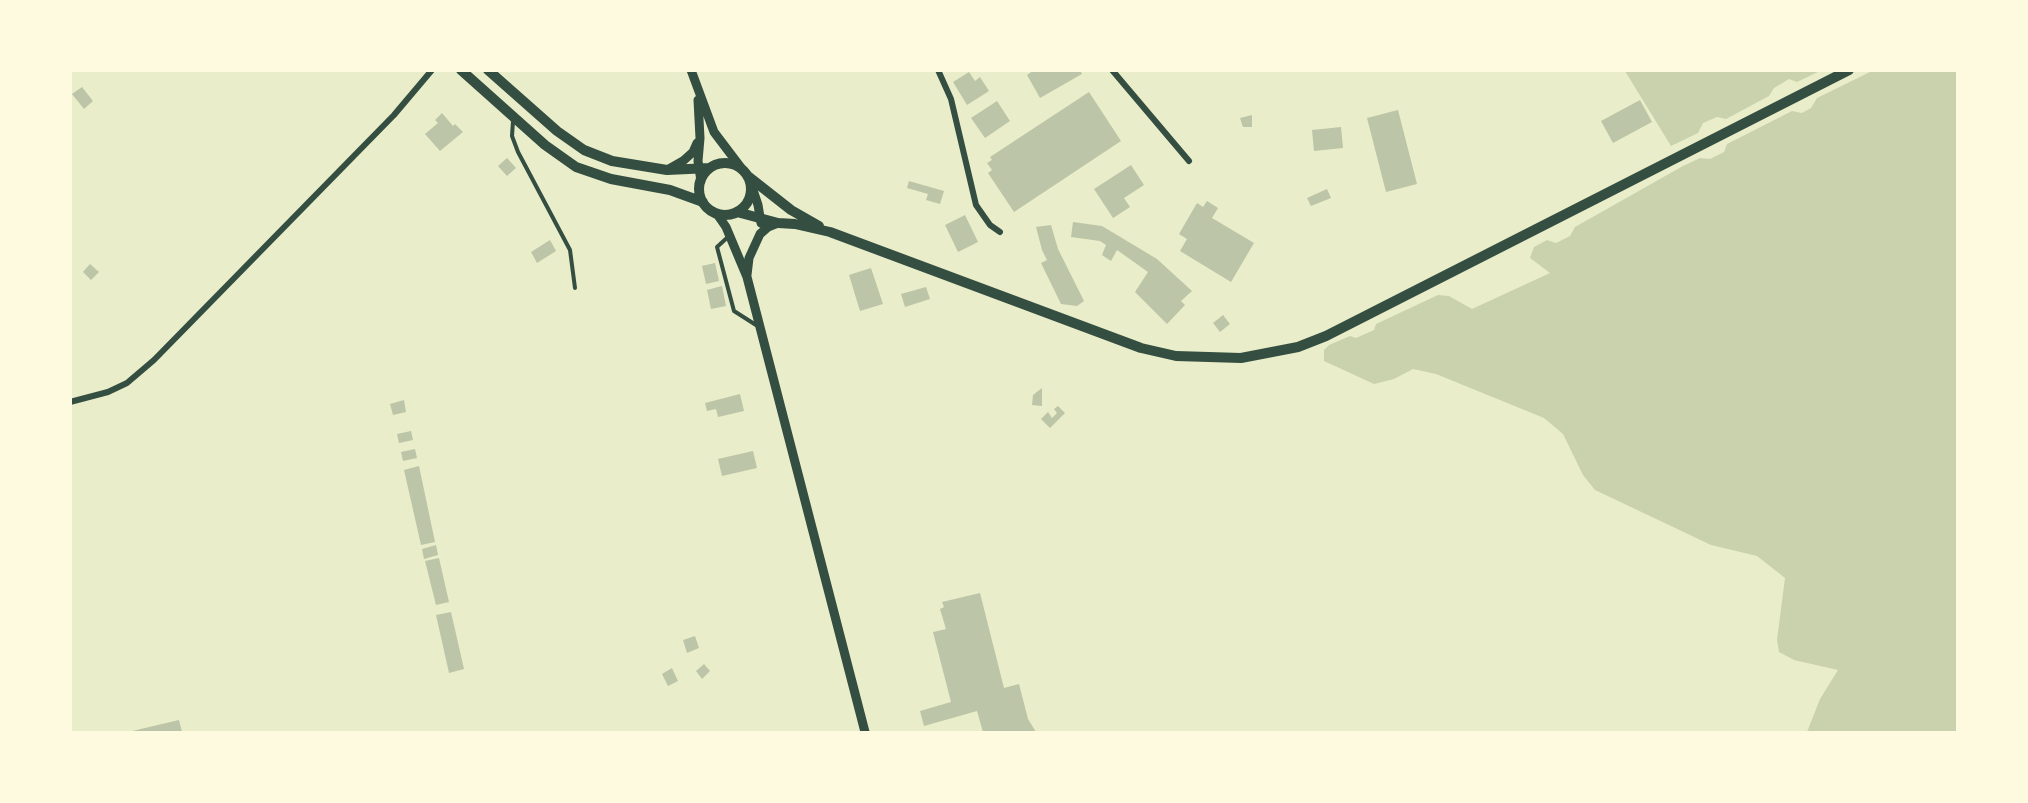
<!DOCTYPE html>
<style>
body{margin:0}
#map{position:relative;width:2028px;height:803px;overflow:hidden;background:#e9edc9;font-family:"Work Sans",sans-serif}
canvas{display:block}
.frame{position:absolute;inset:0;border:72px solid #fefae0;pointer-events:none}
</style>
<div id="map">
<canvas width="2028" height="803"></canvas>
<div class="frame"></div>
</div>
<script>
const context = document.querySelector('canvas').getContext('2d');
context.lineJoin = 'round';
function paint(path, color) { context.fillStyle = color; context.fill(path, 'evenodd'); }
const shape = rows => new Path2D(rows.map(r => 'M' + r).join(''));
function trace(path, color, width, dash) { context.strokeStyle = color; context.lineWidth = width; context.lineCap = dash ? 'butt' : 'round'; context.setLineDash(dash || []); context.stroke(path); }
paint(shape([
 [1625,71,1820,71,1797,82,1789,79,1774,88,1769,96,1726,119,1717,117,1703,123,1698,133,1671,146],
 [1872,71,1957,71,1957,732,1807,732,1820,699,1838,670,1794,660,1779,652,1777,640,1785,578,1757,556,1711,545,1595,490,1583,475,1563,434,1544,418,1436,374,1413,369,1394,379,1374,384,1324,361,1324,350,1329,345,1350,336,1356,338,1374,330,1376,324,1438,295,1449,296,1472,309,1550,273,1530,258,1534,247,1547,240,1556,243,1570,236,1575,227,1683,166,1700,158,1710,159,1724,152,1727,144,1792,111,1802,113,1811,108,1817,98]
]), '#cad2ad');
paint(shape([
 [1034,70,1080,70,1082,74,1040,98,1027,75],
 [969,72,975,81,980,77,989,91,967,105,953,82],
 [82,87,93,101,84,109,72,94],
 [1089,92,1121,141,1014,212,988,173,992,170,987,163,992,160,990,157],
 [1640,100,1652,122,1613,143,1601,121],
 [997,101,1010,121,985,138,971,118],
 [1398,110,1417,184,1386,192,1367,118],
 [442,113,453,126,455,124,463,132,440,151,425,134,438,123,435,120],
 [1252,115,1252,127,1243,127,1240,118],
 [1341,127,1343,148,1314,151,1312,130],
 [507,158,516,168,507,176,498,166],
 [1131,165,1144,185,1124,198,1130,207,1113,218,1094,189],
 [909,181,944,191,940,204,926,200,928,194,907,188],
 [1327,189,1331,198,1311,206,1307,198],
 [1207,201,1218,208,1212,218,1254,243,1231,282,1180,251,1187,239,1179,234,1197,203,1203,207],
 [965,215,978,242,958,252,945,225],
 [1073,222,1102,226,1157,259,1192,291,1181,301,1185,305,1167,324,1135,292,1148,272,1117,250,1111,261,1102,255,1106,245,1100,241,1071,237],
 [1051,225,1058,249,1084,301,1077,306,1061,304,1041,263,1047,260,1042,250,1036,227],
 [550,240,556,251,537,263,531,252],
 [715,263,719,281,706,284,702,266],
 [90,264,99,272,91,280,83,272],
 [871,268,883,304,860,311,849,275],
 [722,286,726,306,711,309,707,290],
 [926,287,930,299,905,307,901,294],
 [1223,315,1230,324,1220,332,1213,323],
 [1042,388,1042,406,1032,405,1033,395],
 [740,394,744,411,718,417,716,409,707,411,705,403],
 [404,400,406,412,393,415,390,404],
 [1058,406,1065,413,1050,428,1041,419,1048,412,1052,418,1057,413,1054,409],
 [411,431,413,440,399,443,397,434],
 [415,449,417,458,403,461,401,452],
 [753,451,757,468,722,476,718,459],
 [419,466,435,542,421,545,404,470],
 [436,545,438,555,424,559,422,549],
 [439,558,449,602,436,605,425,561],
 [980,593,1004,688,1019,684,1028,719,1036,732,983,732,977,711,924,726,920,711,951,702,933,632,946,629,940,609,944,607,942,602],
 [451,612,464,669,449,673,436,615],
 [695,636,699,648,687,653,683,640],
 [704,664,710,671,702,679,696,671],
 [672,668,678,681,668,686,662,674],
 [179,720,182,732,128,732]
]), '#bcc5a7');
trace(shape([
 [513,121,512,136,518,152,570,250,575,288],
 [729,236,717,247,734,311,756,325]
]), '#344e41', 4);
trace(shape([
 [938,70,951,99,976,205,990,225,1000,232],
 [1112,70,1189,161],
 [70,402,108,392,127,383,154,360,394,115,432,70]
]), '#344e41', 6);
trace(shape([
 [691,70,714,132,742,169],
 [698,100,700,138,698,161,701,181],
 [669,169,683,161,693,152,697,143],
 [752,187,758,205,761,223],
 [717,214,726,227,747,277,865,732],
 [747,275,749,258,760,234,768,227,778,223]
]), '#344e41', 9);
trace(shape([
 [461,70,545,145,576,167,611,179,670,190,703,202],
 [488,70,557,131,584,150,612,161,667,170,710,168],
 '699 189a26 26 0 1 1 52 0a26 26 0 1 1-52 0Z',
 [749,177,791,210,819,226],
 [737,212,778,223,795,224,830,232,1141,348,1176,356,1241,358,1298,347,1326,336,1849,70]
]), '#344e41', 10);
</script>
